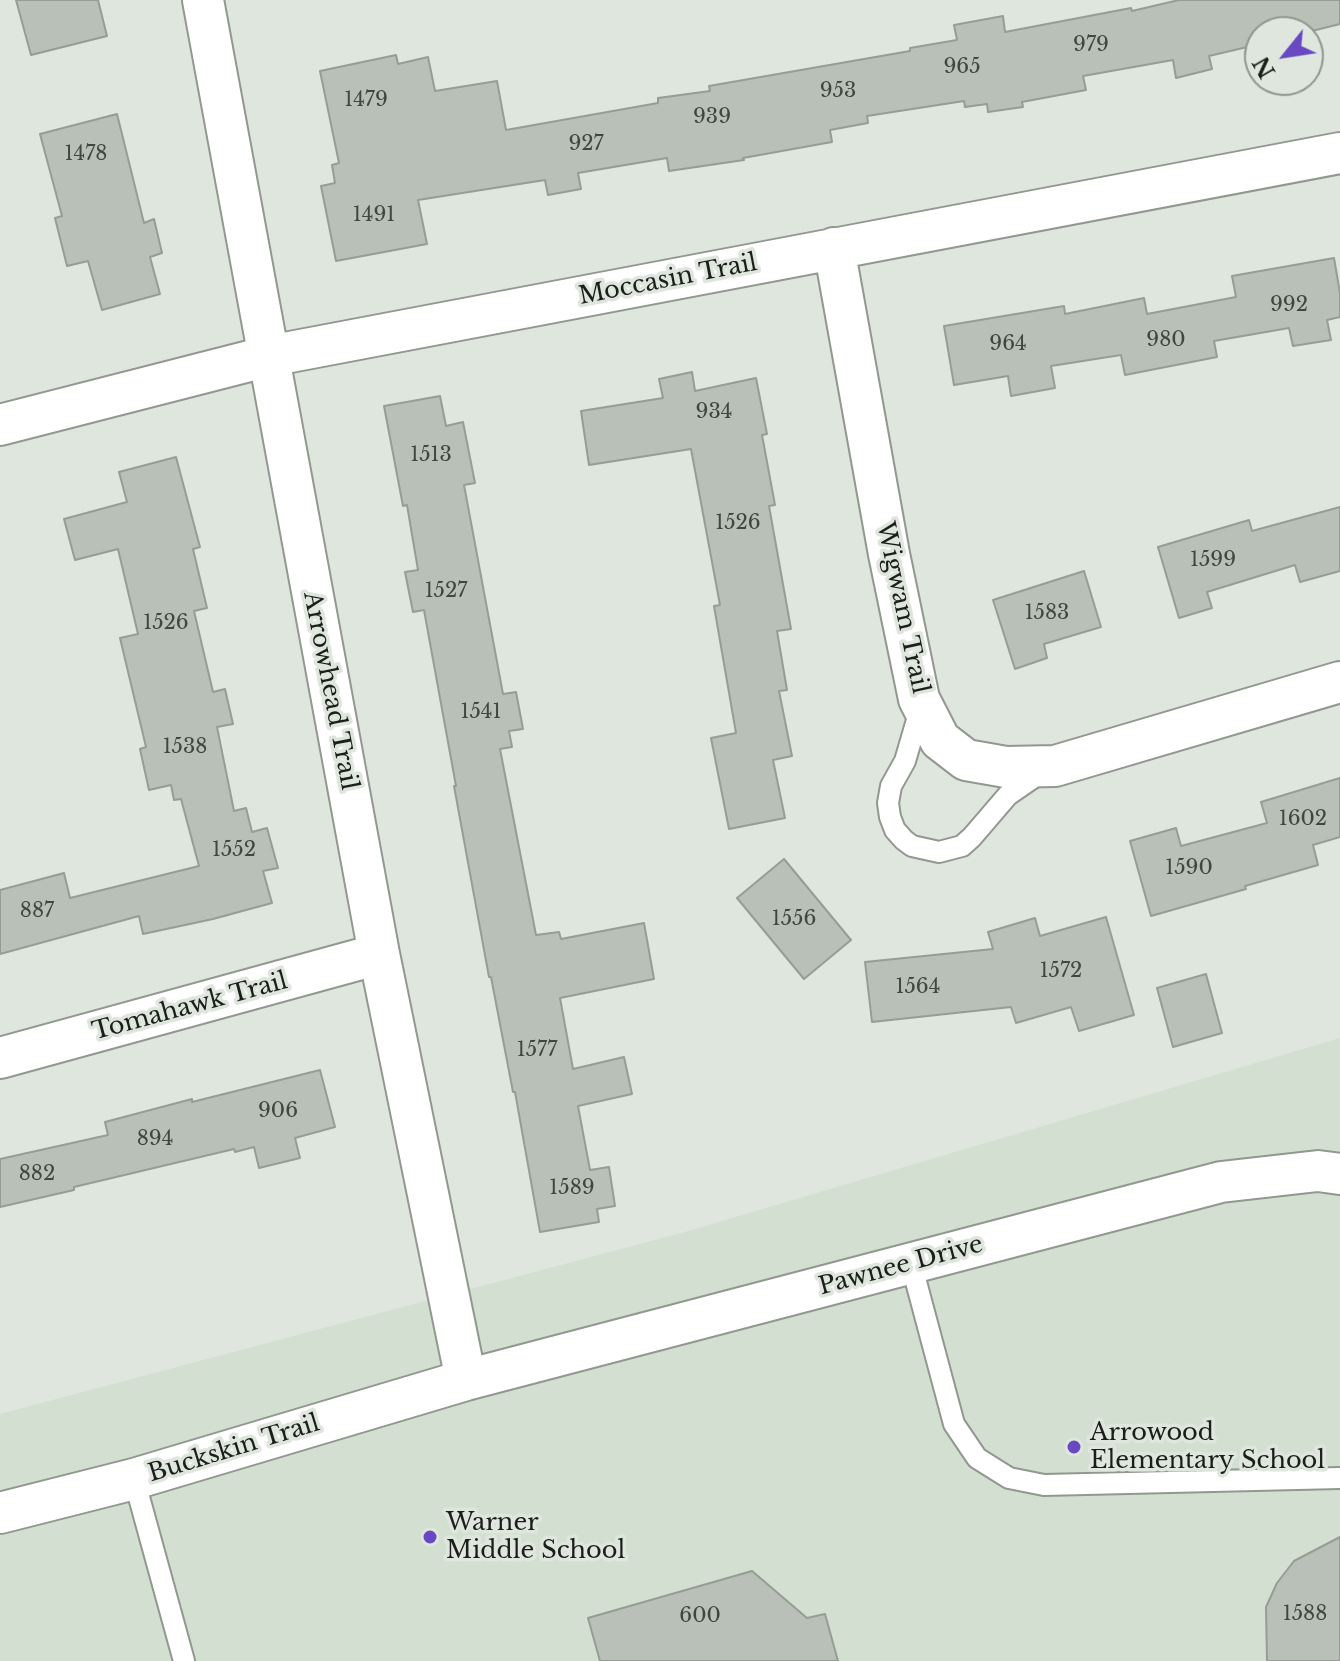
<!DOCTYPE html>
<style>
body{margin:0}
#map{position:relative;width:1340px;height:1661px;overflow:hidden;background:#dfe6de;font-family:"Libre Baskerville",serif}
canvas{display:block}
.north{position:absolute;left:1244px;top:16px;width:80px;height:80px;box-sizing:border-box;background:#dfe6de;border:2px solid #919690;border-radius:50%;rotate:240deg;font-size:22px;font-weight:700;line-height:32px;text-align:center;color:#1b1e1a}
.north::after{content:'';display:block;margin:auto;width:28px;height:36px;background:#6949c2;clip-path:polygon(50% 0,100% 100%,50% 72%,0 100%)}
</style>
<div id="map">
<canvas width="1340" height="1661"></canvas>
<div class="north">N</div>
</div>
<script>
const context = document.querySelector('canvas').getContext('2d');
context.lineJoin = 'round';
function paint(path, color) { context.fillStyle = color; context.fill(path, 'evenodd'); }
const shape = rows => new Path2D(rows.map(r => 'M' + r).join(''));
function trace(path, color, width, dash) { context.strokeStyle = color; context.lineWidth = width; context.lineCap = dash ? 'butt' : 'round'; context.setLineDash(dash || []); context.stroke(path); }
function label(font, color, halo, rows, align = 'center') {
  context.font = font + ' "Libre Baskerville",serif'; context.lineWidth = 7; context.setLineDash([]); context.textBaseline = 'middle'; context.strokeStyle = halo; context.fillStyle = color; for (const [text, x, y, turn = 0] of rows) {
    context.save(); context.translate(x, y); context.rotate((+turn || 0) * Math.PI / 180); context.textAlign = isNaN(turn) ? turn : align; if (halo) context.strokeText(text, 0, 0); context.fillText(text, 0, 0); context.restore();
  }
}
paint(shape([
 [1340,1038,1340,1661,0,1661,0,1414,685,1232]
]), '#d3dfd0');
const building = shape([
 [16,0,98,0,107,36,31,55,16,0],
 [1179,0,1340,0,1340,24,1308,32,1260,32,1260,44,1209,56,1212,69,1176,78,1173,60,1083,76,1086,90,1022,102,1023,107,988,112,987,104,965,107,964,101,867,116,868,123,830,130,832,142,743,158,744,160,669,171,667,158,578,173,581,189,548,195,545,180,418,200,427,244,336,261,321,186,335,183,332,165,339,163,320,71,396,55,398,64,428,57,435,91,497,81,506,130,658,103,658,98,710,91,709,86,910,51,910,48,957,40,954,25,1003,16,1005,32,1131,8,1132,11,1179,0],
 [117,114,144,223,154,219,162,253,150,257,160,294,102,310,88,261,67,266,55,218,62,216,40,134,117,114],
 [1334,258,1340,293,1340,317,1327,320,1331,340,1293,346,1289,328,1214,341,1217,357,1125,375,1121,355,1051,366,1055,388,1011,396,1008,376,954,385,944,326,1064,306,1065,314,1144,298,1147,314,1236,297,1232,276,1334,258],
 [692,372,695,391,756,378,767,434,762,435,775,505,769,506,791,629,777,631,787,690,779,691,792,756,773,760,785,818,729,829,711,738,736,733,714,606,720,605,691,449,589,465,581,411,663,398,659,379,692,372],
 [440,396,446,426,463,422,475,483,464,485,503,694,516,692,523,729,509,731,512,747,500,749,536,935,559,932,561,939,644,923,654,979,560,998,573,1069,624,1057,632,1094,578,1106,590,1170,609,1167,615,1206,597,1209,599,1222,540,1232,515,1092,513,1092,491,977,489,977,454,786,456,786,424,610,413,612,405,572,418,570,407,505,403,506,384,406,440,396],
 [176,457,200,547,193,549,207,608,194,611,213,692,225,689,233,724,217,727,234,811,246,808,252,832,267,828,278,868,263,871,272,903,213,919,143,934,139,916,0,954,0,890,64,873,70,898,199,866,181,799,174,800,171,785,149,790,140,749,146,747,120,638,138,634,118,549,75,560,64,519,127,502,119,472,176,457],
 [1340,507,1340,571,1300,582,1295,565,1207,592,1212,608,1179,618,1158,547,1249,520,1252,531,1340,507],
 [1084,571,1101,627,1044,644,1047,658,1015,669,993,600,1084,571],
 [1340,778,1340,837,1313,845,1318,865,1245,886,1246,889,1151,916,1130,841,1176,828,1181,846,1267,823,1261,802,1340,778],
 [784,859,851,940,804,979,737,898,784,859],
 [1106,917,1134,1015,1079,1031,1071,1007,1016,1023,1011,1007,872,1022,865,962,993,949,988,932,1035,918,1040,936,1106,917],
 [1206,974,1222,1033,1173,1047,1157,988,1206,974],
 [320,1070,335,1127,295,1138,300,1158,259,1168,254,1147,235,1152,234,1149,74,1187,74,1190,0,1207,0,1159,108,1135,105,1122,192,1099,192,1102,320,1070],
 [1340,1537,1340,1661,1267,1661,1266,1607,1277,1583,1294,1561,1340,1537],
 [752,1571,807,1618,825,1614,838,1661,600,1661,588,1618,752,1571]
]);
paint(building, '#b9c0b7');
trace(building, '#969d95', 2);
const lane = shape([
 [918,708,917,720,905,761,891,786,888,803,890,817,895,830,904,840,912,846,939,852,962,846,972,837,1008,795,1040,773],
 [911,1263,954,1424,977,1458,1009,1478,1044,1485,1340,1478],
 [134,1479,184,1661]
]);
const street = shape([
 [203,0,379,954,466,1380],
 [834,248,889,554,919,699,940,740,966,760,1006,767,1055,766,1340,682],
 [0,425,269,356,1340,153],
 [0,1058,379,954],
 [0,1513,134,1479,466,1380,1221,1182,1318,1171,1340,1174]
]);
trace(lane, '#919890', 24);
trace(street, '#919890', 44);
trace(lane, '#fff', 20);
trace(street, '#fff', 40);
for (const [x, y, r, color] of [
 [1074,1447,8,"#6949c2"],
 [430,1537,8,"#6949c2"]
]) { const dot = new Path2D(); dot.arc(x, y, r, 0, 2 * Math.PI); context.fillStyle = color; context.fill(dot); trace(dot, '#dfe6de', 3); }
label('20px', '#424641', null, [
 ["979",1091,45],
 ["965",962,67],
 ["953",838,91],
 ["1479",366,100],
 ["939",712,117],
 ["927",586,144],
 ["1478",86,154],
 ["1491",374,215],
 ["992",1289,305],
 ["980",1166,340],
 ["964",1008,344],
 ["934",714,412],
 ["1513",431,455],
 ["1526",738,523],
 ["1599",1213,560],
 ["1527",446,591],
 ["1583",1047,613],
 ["1526",166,623],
 ["1541",481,712],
 ["1538",185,747],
 ["1602",1303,819],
 ["1552",234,850],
 ["1590",1189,868],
 ["887",37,911],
 ["1556",794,919],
 ["1572",1061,971],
 ["1564",918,987],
 ["1577",537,1050],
 ["906",278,1111],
 ["894",155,1139],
 ["882",37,1174],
 ["1589",572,1188],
 ["1588",1305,1614],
 ["600",700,1616]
]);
label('24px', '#1b1e1a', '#dfe6de', [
 ["Moccasin Trail",668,280,-11],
 ["Wigwam Trail",902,608,78],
 ["Arrowhead Trail",330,691,79],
 ["Tomahawk Trail",190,1007,-15],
 ["Pawnee Drive",901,1266,-15],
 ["Buckskin Trail",234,1449,-17]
]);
label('24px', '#1b1e1a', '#dfe6de', [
 ["Arrowood",1090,1433],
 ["Elementary School",1090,1461],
 ["Warner",446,1523],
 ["Middle School",446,1551]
], 'left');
</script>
